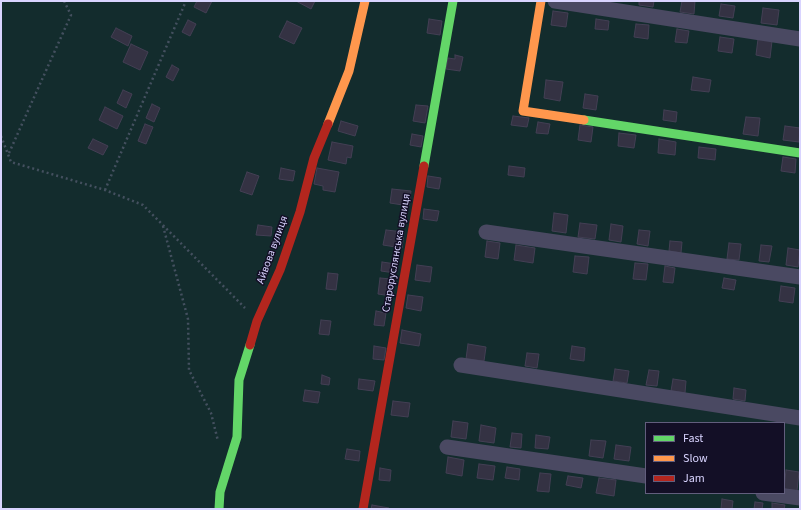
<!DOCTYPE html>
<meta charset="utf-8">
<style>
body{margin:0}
#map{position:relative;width:801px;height:510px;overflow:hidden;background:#161421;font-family:"Source Sans 3",sans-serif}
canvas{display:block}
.frame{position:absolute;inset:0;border:2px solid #d9d4ff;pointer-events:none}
.legend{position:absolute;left:645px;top:422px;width:140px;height:72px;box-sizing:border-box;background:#130f26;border:1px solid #625e7d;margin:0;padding:5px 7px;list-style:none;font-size:12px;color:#d9d4ff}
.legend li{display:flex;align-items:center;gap:8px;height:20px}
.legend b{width:20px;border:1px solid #625e7d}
</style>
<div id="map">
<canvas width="801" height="510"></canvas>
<div class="frame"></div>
<ul class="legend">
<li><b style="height:5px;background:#63d668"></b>Fast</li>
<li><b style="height:5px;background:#ff974d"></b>Slow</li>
<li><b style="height:5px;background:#b3261e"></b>Jam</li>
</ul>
</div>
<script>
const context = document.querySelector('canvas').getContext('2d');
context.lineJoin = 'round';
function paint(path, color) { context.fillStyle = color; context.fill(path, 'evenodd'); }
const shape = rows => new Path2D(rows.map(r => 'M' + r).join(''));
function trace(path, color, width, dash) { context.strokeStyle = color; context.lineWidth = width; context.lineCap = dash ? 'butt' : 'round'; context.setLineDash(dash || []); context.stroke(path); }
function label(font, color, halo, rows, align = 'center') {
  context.font = font + ' "Source Sans 3",sans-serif'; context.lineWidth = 3; context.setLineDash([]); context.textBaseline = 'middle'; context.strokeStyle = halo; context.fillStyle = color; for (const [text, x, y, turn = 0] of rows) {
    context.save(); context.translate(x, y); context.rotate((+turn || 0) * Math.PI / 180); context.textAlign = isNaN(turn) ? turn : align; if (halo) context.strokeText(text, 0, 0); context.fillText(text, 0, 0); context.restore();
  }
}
paint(shape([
 [1,1,800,1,800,509,1,509],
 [646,423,784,423,784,493,646,493]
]), '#132c2d');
const building = shape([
 [197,1,212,1,206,13,194,7,197,1],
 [296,1,315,1,311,9,296,1],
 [639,1,654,1,653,7,639,5,639,1],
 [682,1,695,1,694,14,680,12,682,1],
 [721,4,735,6,733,18,719,16,721,4],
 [763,8,779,10,777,25,761,23,763,8],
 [553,11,568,13,566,27,551,25,553,11],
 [429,19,442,21,440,35,427,33,429,19],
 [596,19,609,21,608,30,595,29,596,19],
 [188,20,196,24,190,36,182,32,188,20],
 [287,21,302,28,294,44,279,37,287,21],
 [636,24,649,25,648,39,634,37,636,24],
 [116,28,132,36,128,46,111,37,116,28],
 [677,29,689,31,687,43,675,42,677,29],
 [720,37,734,39,732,53,718,51,720,37],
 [758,39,772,41,770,58,756,55,758,39],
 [131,44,148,52,140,70,123,62,131,44],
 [455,55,463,57,460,71,446,69,448,58,455,59,455,55],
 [172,65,179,69,173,81,166,77,172,65],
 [693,77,711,80,709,92,691,90,693,77],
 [546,80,563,82,560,101,544,98,546,80],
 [123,90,132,94,126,108,117,103,123,90],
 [585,94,598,96,596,110,583,108,585,94],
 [152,104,160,108,154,122,146,118,152,104],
 [416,105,428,106,425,123,413,121,416,105],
 [105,107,123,116,117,129,99,120,105,107],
 [664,110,677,112,676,122,663,120,664,110],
 [513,116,529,118,527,127,511,125,513,116],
 [746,117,760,118,758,136,743,134,746,117],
 [341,121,358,126,355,136,338,131,341,121],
 [538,122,550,124,548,134,536,133,538,122],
 [145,124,153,127,146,144,138,141,145,124],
 [580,125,593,127,591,142,578,140,580,125],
 [785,126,800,128,799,142,783,140,785,126],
 [619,133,636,135,634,148,618,146,619,133],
 [412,134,423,136,421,147,410,145,412,134],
 [93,139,108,146,103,155,88,148,93,139],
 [659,139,676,142,675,155,658,153,659,139],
 [332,142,353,146,351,158,347,157,346,164,328,160,332,142],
 [699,147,716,149,715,160,698,158,699,147],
 [783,157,796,159,795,173,781,171,783,157],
 [509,166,525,168,524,177,508,175,509,166],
 [281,168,295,171,293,181,279,179,281,168],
 [317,168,339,172,335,192,323,190,323,186,314,184,317,168],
 [247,172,259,176,252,195,240,191,247,172],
 [428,176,441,178,439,189,427,187,428,176],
 [392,189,411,191,409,206,390,203,392,189],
 [424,209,439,211,437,221,423,219,424,209],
 [554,213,568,215,566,233,552,231,554,213],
 [580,223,597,225,595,239,578,237,580,223],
 [611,224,623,226,621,242,609,240,611,224],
 [258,225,272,227,271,236,256,235,258,225],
 [386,230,404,232,402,248,383,245,386,230],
 [639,230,650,231,648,246,637,244,639,230],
 [487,241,500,243,498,259,485,257,487,241],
 [670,241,682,242,681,253,669,251,670,241],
 [729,243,741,244,739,260,727,259,729,243],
 [516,245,535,248,533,263,514,260,516,245],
 [761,245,772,246,769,262,759,261,761,245],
 [788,248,800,250,798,267,786,265,788,248],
 [575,256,589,257,587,274,573,272,575,256],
 [382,262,396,264,395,273,381,271,382,262],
 [635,263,648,264,646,280,633,279,635,263],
 [417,265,432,267,430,282,415,280,417,265],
 [665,266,675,268,673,283,663,282,665,266],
 [328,273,338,274,336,290,326,289,328,273],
 [380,278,391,279,389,288,393,289,392,296,378,294,380,278],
 [724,278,736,280,734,290,722,288,724,278],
 [781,286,795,288,793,303,779,301,781,286],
 [408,295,423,297,421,311,406,308,408,295],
 [376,311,386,313,384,326,374,325,376,311],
 [321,320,331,321,329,335,319,334,321,320],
 [402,330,421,334,419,346,400,343,402,330],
 [468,344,486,347,484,361,466,359,468,344],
 [374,346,386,348,384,360,373,359,374,346],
 [572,346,585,348,584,361,570,359,572,346],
 [527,353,539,354,537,368,525,366,527,353],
 [615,369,629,371,627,383,613,381,615,369],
 [649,370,659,371,657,386,646,385,649,370],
 [322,375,330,378,329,385,321,384,322,375],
 [359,379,375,381,373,391,358,389,359,379],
 [673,379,686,381,685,393,671,391,673,379],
 [734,388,746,390,745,401,733,399,734,388],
 [305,390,320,392,318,403,303,401,305,390],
 [393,401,410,403,408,417,391,415,393,401],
 [453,421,468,423,466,439,451,437,453,421],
 [481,425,496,428,494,443,479,441,481,425],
 [512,433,522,434,521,448,510,447,512,433],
 [536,435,550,437,548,449,535,448,536,435],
 [591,440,606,441,603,458,589,456,591,440],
 [616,445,631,447,629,461,614,459,616,445],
 [347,449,360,451,359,461,345,459,347,449],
 [448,457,464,460,462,476,446,473,448,457],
 [479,464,495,466,493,480,477,478,479,464],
 [507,467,520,469,519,480,505,478,507,467],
 [380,468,391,470,390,481,379,480,380,468],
 [786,470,799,472,797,491,784,489,786,470],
 [540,473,551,474,549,492,537,491,540,473],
 [568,476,583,478,581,488,566,485,568,476],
 [599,478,616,480,614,496,596,493,599,478],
 [722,499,733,501,732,509,721,509,722,499],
 [755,502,763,503,762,509,754,509,755,502],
 [772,503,785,505,784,509,772,509,772,503],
 [372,505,389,508,389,509,371,509,372,505]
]);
paint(building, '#343243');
trace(building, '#433f54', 1);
trace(shape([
 [1,136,11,162,105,190,143,205,245,308],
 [9,153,71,15,64,1],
 [105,190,186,1],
 [163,226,188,319,189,370,211,413,218,441]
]), '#44505f', 2.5, [2, 3]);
trace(shape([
 [555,1,800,39],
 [486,232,800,277],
 [461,365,800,418],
 [447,447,646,476],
 [763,493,800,498]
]), '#4a4962', 15);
trace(shape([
 [584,120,800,153],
 [424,166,453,1],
 [219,509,220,492,237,437,239,380,250,345]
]), '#63d668', 9);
trace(shape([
 [541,1,523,111,584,120],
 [328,124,349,71,365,1]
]), '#ff974d', 9);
trace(shape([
 [250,345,257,321,280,270,300,212,314,158,328,124],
 [363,509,424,166]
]), '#b3261e', 9);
label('11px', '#d9d4ff', '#130f26', [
 ["Айвова вулиця",273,250,-70],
 ["Староруслянська вулиця",397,253,-80]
]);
</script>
